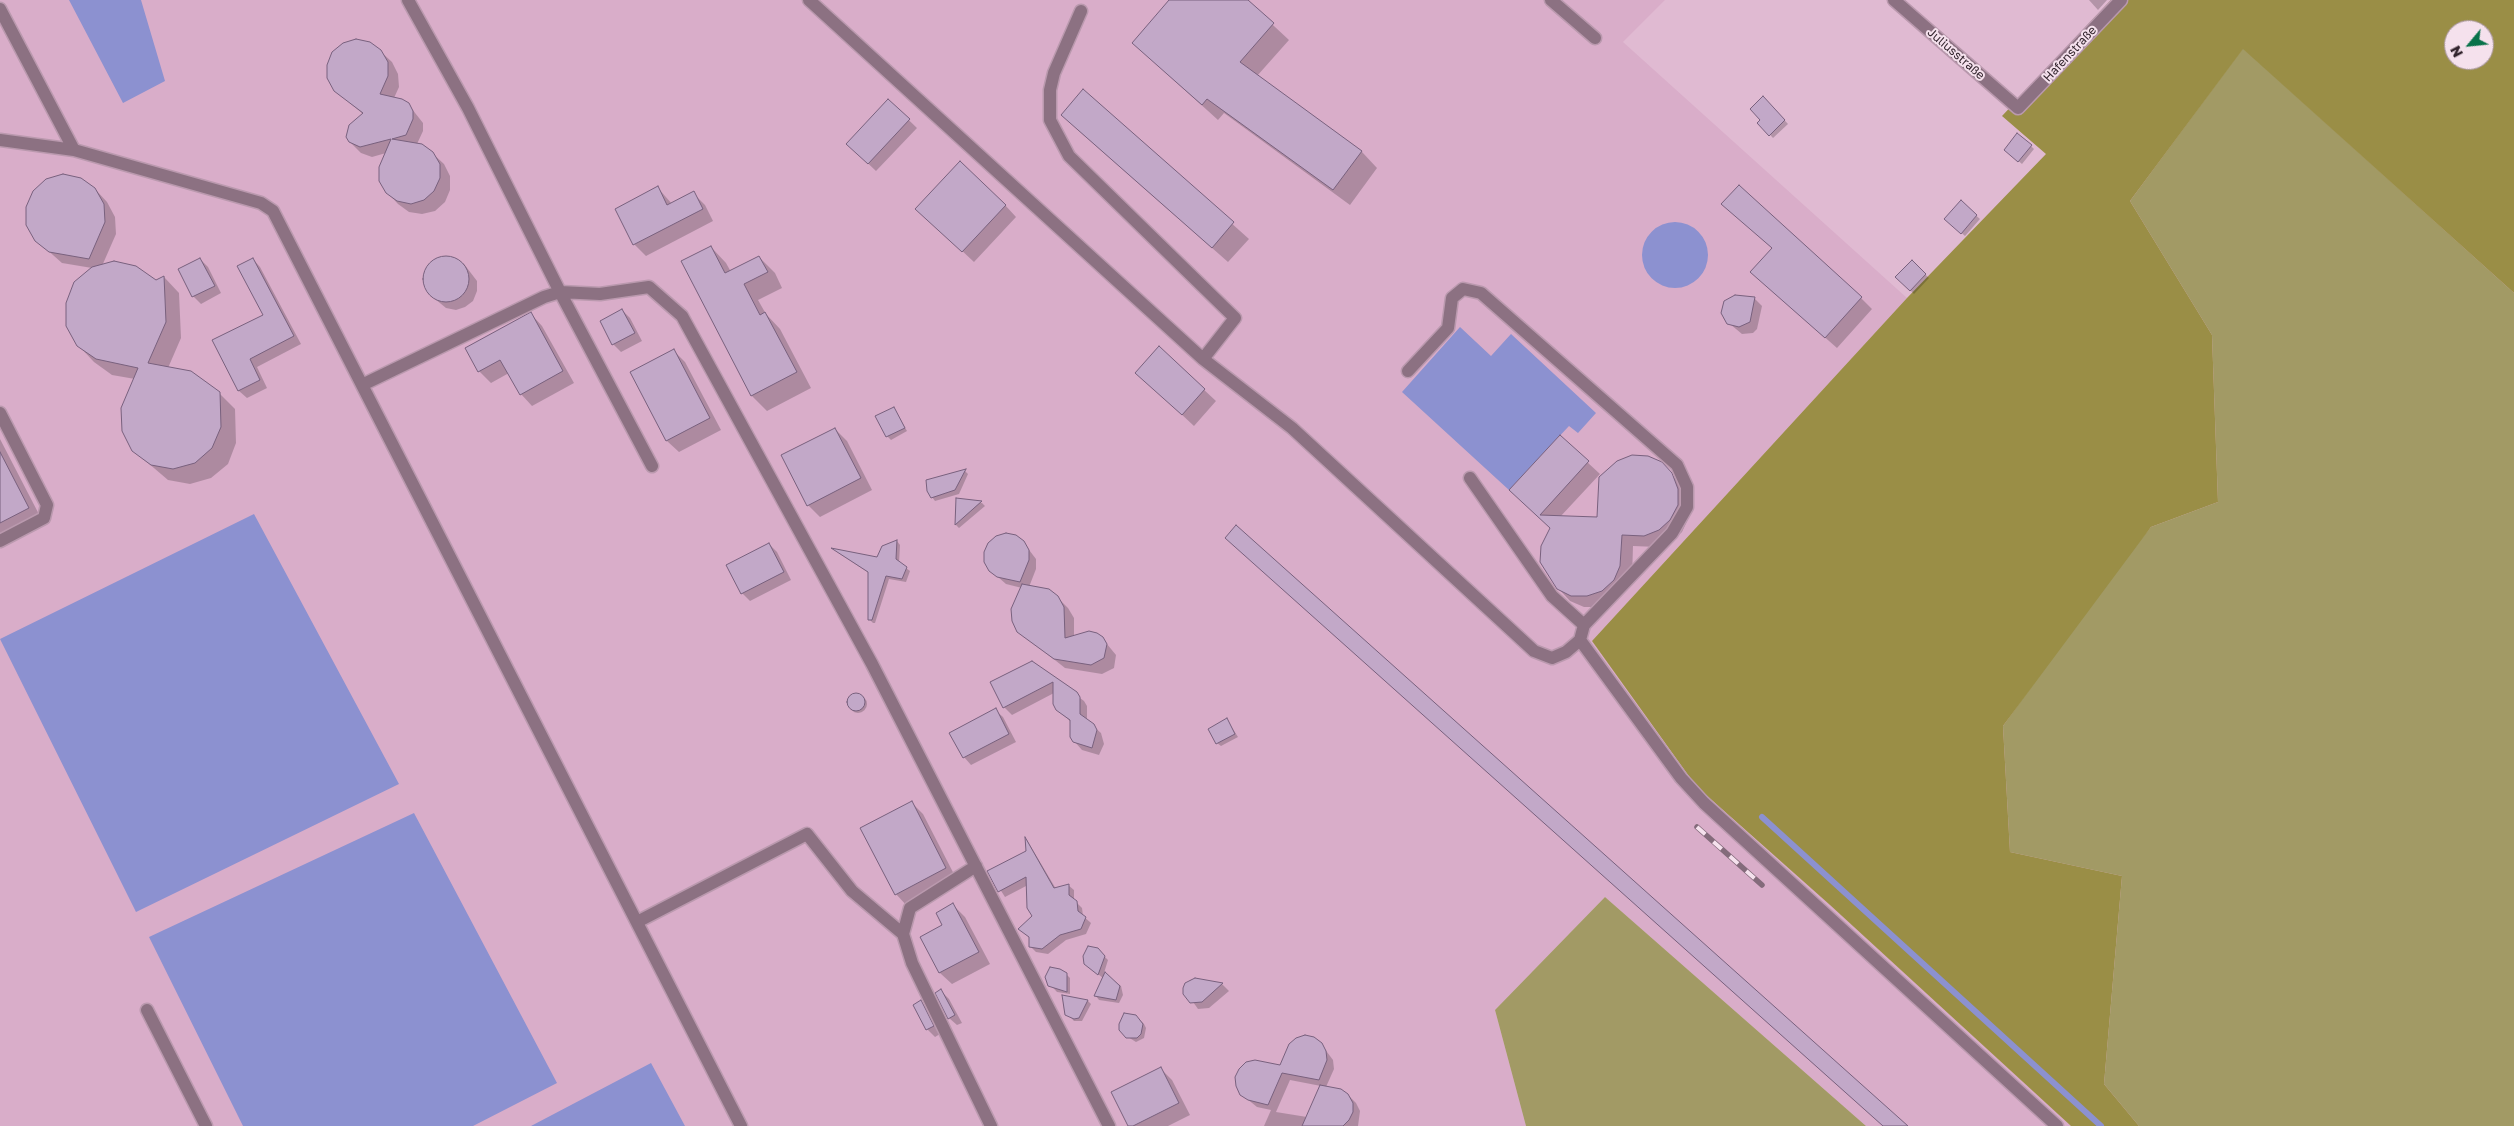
<!DOCTYPE html>
<meta charset="utf-8">
<style>
body{margin:0}
#map{position:relative;width:2514px;height:1126px;overflow:hidden;background:#e0bad2;font-family:"Golos Text",sans-serif}
canvas{display:block}
.north{position:absolute;left:2444px;top:20px;width:50px;height:50px;box-sizing:border-box;background:#f5e1ed;border:1px solid #a795a0;border-radius:50%;rotate:242deg;font-size:14px;font-weight:700;line-height:20px;text-align:center;color:#32242d}
.north::after{content:'';display:block;margin:auto;width:18px;height:22px;background:#08724a;clip-path:polygon(50% 0,100% 100%,50% 72%,0 100%)}
</style>
<div id="map">
<canvas width="2514" height="1126"></canvas>
<div class="north">N</div>
</div>
<script>
const context = document.querySelector('canvas').getContext('2d');
context.lineJoin = 'round';
function paint(path, color) { context.fillStyle = color; context.fill(path, 'evenodd'); }
const shape = rows => new Path2D(rows.map(r => 'M' + r).join(''));
function trace(path, color, width, dash) { context.strokeStyle = color; context.lineWidth = width; context.lineCap = dash ? 'butt' : 'round'; context.setLineDash(dash || []); context.stroke(path); }
function label(font, color, halo, rows, align = 'center') {
  context.font = font + ' "Golos Text",sans-serif'; context.lineWidth = 4; context.setLineDash([]); context.textBaseline = 'middle'; context.strokeStyle = halo; context.fillStyle = color; for (const [text, x, y, turn = 0] of rows) {
    context.save(); context.translate(x, y); context.rotate((+turn || 0) * Math.PI / 180); context.textAlign = isNaN(turn) ? turn : align; if (halo) context.strokeText(text, 0, 0); context.fillText(text, 0, 0); context.restore();
  }
}
paint(shape([
 [0,0,1665,0,1623,42,1907,298,1592,641,1696,786,1830,905,2071,1126,1866,1126,1605,897,1495,1010,1526,1126,0,1126]
]), '#d9adc9');
paint(shape([
 [2243,48,2514,293,2514,1126,2139,1126,2104,1084,2122,876,2010,852,2003,726,2113,573,2151,527,2218,502,2212,335,2130,201],
 [1605,897,1866,1126,1526,1126,1495,1010]
]), '#a29a65');
paint(shape([
 [2111,0,2514,0,2514,293,2243,49,2130,201,2212,335,2218,502,2151,527,2003,726,2010,852,2122,876,2104,1084,2139,1126,2071,1126,1830,905,1696,786,1592,641,1907,298,2046,154,2002,116],
 [2454,30,2484,30,2484,60,2454,60]
]), '#9a8e46');
paint(shape([
 [69,0,141,0,165,81,123,103],
 '1642 255a33 33 0 1 1 66 0a33 33 0 1 1-66 0Z',
 [1460,327,1491,356,1511,334,1596,413,1578,433,1569,426,1509,490,1402,392],
 [254,514,399,784,136,912,0,639],
 [414,813,557,1083,473,1126,243,1126,149,937],
 [651,1063,685,1126,531,1126]
]), '#8c91d0');
paint(shape([
 [1171,0,1246,0,1289,40,1257,76,1362,152,1377,168,1350,205,1224,113,1218,120,1133,43],
 [2089,0,2107,0,2098,10],
 [380,51,392,62,398,74,399,87,394,98,408,104,423,123,423,131,417,144,432,153,444,164,450,176,450,190,445,202,435,211,422,214,409,212,398,204,387,192,386,153,372,157,361,153,350,142,363,114,335,90],
 [1084,91,1249,239,1228,262,1078,130],
 [1763,97,1788,124,1773,138,1759,123,1762,120],
 [889,101,917,128,876,171,856,152],
 [2031,146,2034,149,2022,164,2009,153],
 [658,188,672,204,693,193,705,205,713,221,646,256,634,244],
 [95,189,107,202,115,217,116,234,102,266,156,282,164,277,179,293,181,338,168,368,219,393,235,409,236,443,228,464,211,478,190,484,168,480,134,451,135,379,112,375,94,362,78,345,92,268,62,263,36,240],
 [1961,202,1980,219,1965,236,1949,222],
 [1723,204,1861,298,1872,309,1837,348,1763,283,1773,249],
 [1005,205,1016,217,974,262,929,220],
 [711,247,726,263,731,272,759,257,775,273,782,288,758,300,766,314,780,329,811,388,767,411,752,396],
 [446,256,455,258,464,264,477,281,477,291,473,301,465,307,456,310,446,308,429,294,425,285,424,275,428,266,436,259],
 [200,259,208,267,221,293,201,304,193,296],
 [253,259,260,267,301,344,257,367,267,388,247,398,239,391,214,341,264,316],
 [1912,262,1929,278,1914,294,1897,277],
 [1754,298,1762,306,1757,329,1753,333,1742,334,1724,319,1722,313],
 [622,310,630,318,642,341,621,352,613,344],
 [531,314,542,326,574,383,532,406,521,394,509,373,491,383,479,371],
 [1159,348,1216,401,1194,426,1149,384],
 [674,351,685,362,721,430,679,452,667,441,632,373],
 [894,408,907,431,891,440,887,436],
 [835,429,847,441,872,490,820,517,808,505],
 [1560,437,1600,474,1560,517,1598,518,1661,464,1683,486,1689,502,1689,517,1682,532,1671,542,1657,547,1633,546,1632,578,1625,592,1614,602,1599,607,1584,607,1570,601,1558,588,1551,528,1522,502],
 [0,439,44,524,0,547],
 [965,471,968,474,959,494,935,501,932,497,927,481],
 [957,499,982,503,985,506,959,528,956,525],
 [1226,538,1907,1126,1883,1126],
 [897,541,900,545,899,563,910,571,906,582,889,579,875,623,873,623,869,619,869,573,836,551,878,558],
 [1023,542,1036,559,1036,569,1029,587,1057,597,1068,608,1074,618,1074,637,1102,638,1116,655,1114,668,1102,674,1065,668,1018,631,1022,588,1006,584,990,570],
 [769,544,777,552,791,580,750,601,742,593],
 [1032,662,1084,701,1087,706,1087,721,1101,733,1104,744,1099,755,1082,750,1074,741,1071,722,1057,709,1054,693,1012,715,1004,707],
 '849 704a9 9 0 1 1 18 0a9 9 0 1 1-18 0Z',
 [995,710,1003,717,1016,742,971,765,964,757],
 [1227,720,1238,737,1221,746,1217,743],
 [911,802,923,814,957,880,907,906,896,894],
 [1027,840,1056,889,1068,885,1074,890,1074,900,1082,908,1083,916,1091,923,1086,934,1066,940,1048,954,1036,952,1030,946,1030,938,1025,934,1033,916,1028,885,1005,897,989,872,1027,851],
 [953,905,965,917,990,964,952,984,940,973,922,938,944,926],
 [1102,954,1108,960,1104,973,1121,986,1123,995,1119,1003,1099,1000,1096,996,1103,978,1089,967],
 [1066,974,1070,978,1070,994,1057,992,1047,981],
 [1195,979,1222,984,1229,991,1209,1008,1198,1009,1184,989,1190,980],
 [941,991,949,999,962,1023,957,1025,949,1018],
 [1063,997,1088,1001,1091,1004,1082,1021,1074,1021,1064,1010],
 [921,1002,928,1009,940,1034,935,1037,927,1029],
 [1125,1014,1140,1020,1144,1024,1146,1028,1144,1038,1136,1042,1123,1034,1120,1025],
 [1321,1044,1333,1060,1334,1069,1326,1087,1348,1095,1356,1103,1360,1111,1358,1126,1264,1126,1271,1110,1257,1107,1241,1094,1281,1066],
 [1290,1080,1321,1086,1307,1117,1276,1112],
 [1160,1068,1172,1080,1190,1115,1168,1126,1129,1126]
]), '#0003');
trace(shape([
 [1762,817,2101,1126]
]), '#8c91d0', 6);
const building = shape([
 [1169,0,1248,0,1274,23,1240,62,1362,151,1333,190,1207,99,1202,105,1132,43,1169,0],
 [356,39,370,42,381,50,388,62,388,76,380,94,402,99,409,103,413,111,413,119,406,135,392,139,422,144,433,152,440,164,440,178,434,191,424,200,411,204,397,201,386,193,379,181,379,167,391,139,360,147,349,142,346,137,349,125,363,113,334,91,327,78,327,65,332,52,343,43,356,39],
 [1083,89,1234,222,1212,248,1061,115,1083,89],
 [1763,96,1785,120,1769,136,1757,123,1760,120,1750,109,1763,96],
 [888,99,910,119,868,164,846,144,888,99],
 [2017,133,2032,145,2018,162,2004,150,2017,133],
 [960,161,1006,205,962,252,915,209,960,161],
 [63,174,81,178,95,188,104,204,105,222,89,259,49,252,35,241,26,225,26,207,33,191,46,179,63,174],
 [1739,185,1862,297,1825,338,1750,272,1772,248,1721,204,1739,185],
 [658,186,667,205,694,191,703,209,633,245,615,209,658,186],
 [1961,200,1977,215,1961,234,1944,219,1961,200],
 [711,246,725,273,759,256,768,272,744,284,760,315,765,312,797,372,751,396,681,261,711,246],
 '423 279a23 23 0 1 1 46 0a23 23 0 1 1-46 0Z',
 [200,258,215,286,192,297,178,269,200,258],
 [253,258,294,336,250,359,260,380,238,391,212,340,263,315,237,266,253,258],
 [1912,260,1926,274,1910,291,1895,277,1912,260],
 [114,261,136,266,156,280,164,276,166,322,148,363,191,371,220,392,221,427,212,448,195,463,173,469,151,465,132,451,122,431,121,408,138,368,96,359,77,346,66,326,66,303,74,282,92,267,114,261],
 [1735,295,1755,297,1750,322,1739,327,1727,324,1721,313,1724,301,1735,295],
 [622,309,635,333,612,345,600,321,622,309],
 [531,312,563,371,520,395,500,360,478,372,465,348,531,312],
 [1159,346,1205,389,1182,415,1135,373,1159,346],
 [674,349,710,418,666,441,630,372,674,349],
 [894,407,905,428,886,437,875,416,894,407],
 [835,428,861,478,807,506,781,455,835,428],
 [1560,435,1589,461,1540,515,1597,517,1599,477,1617,461,1632,455,1648,456,1662,462,1672,473,1678,489,1678,505,1670,520,1659,530,1644,536,1622,535,1620,566,1614,580,1602,591,1587,596,1571,596,1557,589,1540,562,1541,546,1550,528,1509,490,1560,435],
 [0,452,29,508,0,523,0,452],
 [966,469,955,490,931,498,927,491,926,480,966,469],
 [956,498,982,501,955,525,956,498],
 [1236,525,1908,1126,1883,1126,1225,538,1236,525],
 [1006,533,1016,535,1024,541,1029,550,1029,560,1020,582,997,577,989,571,984,562,984,552,988,543,996,536,1006,533],
 [897,540,896,559,907,567,902,579,886,576,872,620,868,620,868,572,831,548,877,557,882,546,897,540],
 [769,543,784,572,741,594,726,565,769,543],
 [1022,584,1049,589,1058,596,1064,607,1065,638,1089,631,1097,633,1103,637,1107,644,1104,658,1091,665,1054,659,1017,632,1012,621,1011,609,1022,584],
 [1032,661,1077,692,1080,697,1080,714,1094,724,1097,730,1092,748,1073,742,1070,737,1070,720,1056,710,1053,704,1053,682,1003,708,990,682,1032,661],
 '847 702a9 9 0 1 1 18 0a9 9 0 1 1-18 0Z',
 [996,708,1009,734,963,758,949,733,996,708],
 [1227,718,1235,734,1216,744,1208,729,1227,718],
 [912,801,946,868,895,895,860,828,912,801],
 [1025,837,1054,888,1069,884,1069,895,1077,901,1078,911,1086,917,1081,929,1060,935,1042,949,1029,947,1029,937,1018,929,1032,916,1027,908,1026,877,998,892,987,871,1026,851,1025,837],
 [953,903,979,952,939,973,920,937,942,925,936,913,953,903],
 [1088,946,1098,948,1105,956,1098,975,1084,964,1083,956,1088,946],
 [1050,967,1060,969,1067,973,1067,992,1048,986,1045,977,1050,967],
 [1105,972,1120,986,1116,1000,1094,996,1105,972],
 [1195,978,1223,983,1202,1002,1190,1003,1183,994,1183,988,1185,983,1195,978],
 [941,989,955,1015,948,1019,935,993,941,989],
 [1062,995,1088,1000,1079,1018,1074,1019,1065,1015,1062,995],
 [921,1000,934,1026,926,1030,913,1005,921,1000],
 [1124,1013,1136,1015,1143,1024,1141,1034,1137,1038,1126,1038,1119,1030,1119,1024,1124,1013],
 [1305,1035,1314,1037,1322,1043,1326,1051,1327,1060,1319,1080,1282,1073,1268,1105,1248,1100,1240,1095,1236,1086,1235,1077,1239,1069,1246,1062,1255,1060,1280,1065,1289,1044,1296,1038,1305,1035],
 [1161,1067,1179,1103,1133,1126,1128,1126,1111,1092,1161,1067],
 [1320,1085,1341,1089,1348,1094,1353,1103,1353,1112,1349,1120,1343,1126,1302,1126,1320,1085]
]);
paint(building, '#c2a8c8');
trace(building, '#79617e', 1);
const minor = shape([
 [408,0,468,108,560,292,600,294,649,287,682,316,872,664,1109,1126],
 [809,0,1203,359,1292,428,1534,651,1552,658,1566,652,1580,640,1584,625,1672,533,1687,507,1687,487,1677,465,1481,293,1463,289,1452,298,1448,328,1408,371],
 [1551,0,1595,38],
 [1894,0,2018,108,2121,0],
 [0,9,74,150,261,203,273,211,362,385,544,297,560,292,652,466],
 [1081,11,1054,73,1050,90,1050,120,1069,156,1235,318,1203,359],
 [0,140,74,150],
 [362,385,741,1126],
 [0,413,47,505,44,518,0,541],
 [1470,478,1552,596,1584,625],
 [1580,640,1681,778,1704,803,2057,1126],
 [976,866,910,908,903,934,912,963,991,1126],
 [637,922,807,834,852,891,903,934],
 [147,1010,206,1126]
]);
trace(minor, '#ba99ae', 15);
trace(minor, '#8c7182', 12);
const rail = shape([
 [1697,827,1762,885]
]);
trace(rail, '#846b7b', 5.5);
trace(rail, '#f5e1ed', 4, [11]);
label('12px', '#32242d', '#f5e1ed', [
 ["Juliusstraße",1956,54,41],
 ["Hafenstraße",2070,54,-47]
]);
</script>
